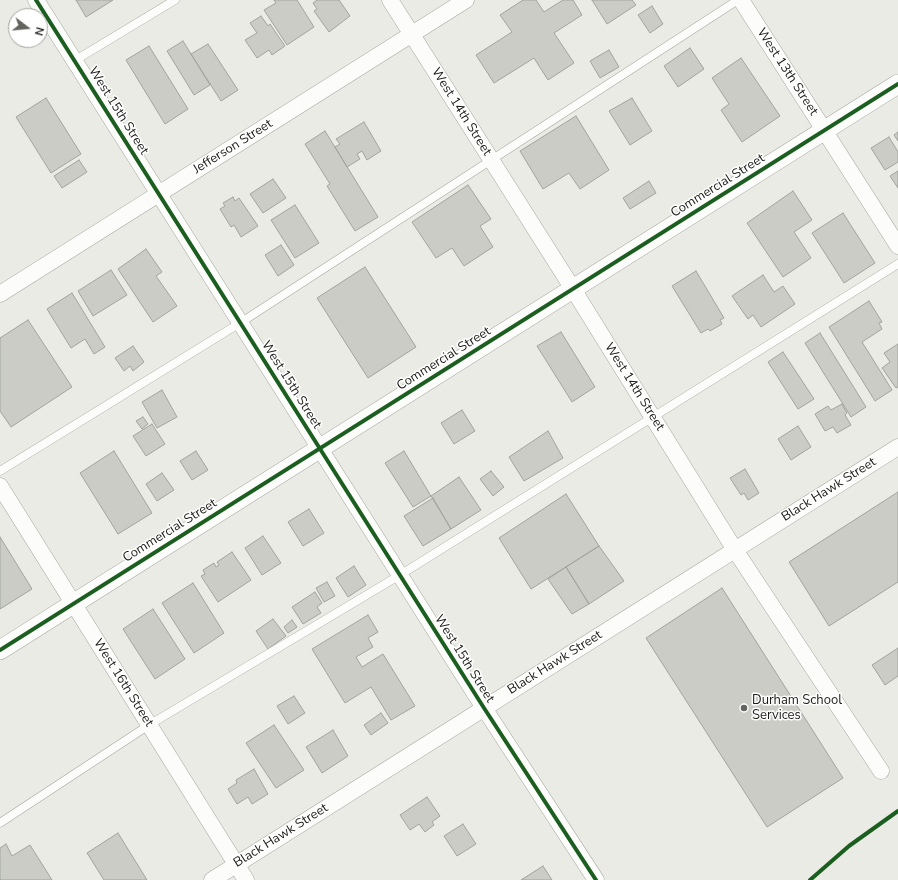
<!DOCTYPE html>
<style>
body{margin:0}
#map{position:relative;width:898px;height:880px;overflow:hidden;background:#eaebe4;font-family:"Nunito Sans",sans-serif}
canvas{display:block}
.north{position:absolute;left:8px;top:8px;width:40px;height:40px;box-sizing:border-box;background:#fff;border:1px solid #a4a4a3;border-radius:50%;rotate:106deg;font-size:11px;font-weight:700;line-height:16px;text-align:center;color:#1c1c18}
.north::after{content:'';display:block;margin:auto;width:14px;height:18px;background:#64645f;clip-path:polygon(50% 0,100% 100%,50% 72%,0 100%)}
</style>
<div id="map">
<canvas width="898" height="880"></canvas>
<div class="north">N</div>
</div>
<script>
const context = document.querySelector('canvas').getContext('2d');
context.lineJoin = 'round';
function paint(path, color) { context.fillStyle = color; context.fill(path, 'evenodd'); }
const shape = rows => new Path2D(rows.map(r => 'M' + r).join(''));
function trace(path, color, width, dash) { context.strokeStyle = color; context.lineWidth = width; context.lineCap = dash ? 'butt' : 'round'; context.setLineDash(dash || []); context.stroke(path); }
function label(font, color, halo, rows, align = 'center') {
  context.font = font + ' "Nunito Sans",sans-serif'; context.lineWidth = 3; context.setLineDash([]); context.textBaseline = 'middle'; context.strokeStyle = halo; context.fillStyle = color; for (const [text, x, y, turn = 0] of rows) {
    context.save(); context.translate(x, y); context.rotate((+turn || 0) * Math.PI / 180); context.textAlign = isNaN(turn) ? turn : align; if (halo) context.strokeText(text, 0, 0); context.fillText(text, 0, 0); context.restore();
  }
}
const building = shape([
 [76,0,113,0,86,17,76,0],
 [274,0,297,0,314,27,287,45,264,10,276,3,274,0],
 [317,0,339,0,350,16,329,32,314,11,317,9,313,3,317,0],
 [523,0,536,0,544,12,563,0,573,0,582,15,554,33,574,63,548,80,534,58,494,83,476,55,512,32,500,15,523,0],
 [592,0,632,0,636,5,607,24,592,0],
 [652,6,663,24,650,33,638,15,652,6],
 [261,16,268,26,270,24,285,46,272,55,269,50,257,58,245,40,257,33,250,23,261,16],
 [183,41,210,85,194,95,167,51,183,41],
 [208,44,238,90,221,101,191,54,208,44],
 [149,46,188,109,165,124,126,60,149,46],
 [690,48,704,69,678,87,664,66,690,48],
 [609,50,619,67,600,78,590,61,609,50],
 [741,58,780,116,742,142,721,110,729,104,712,78,741,58],
 [46,98,81,154,51,173,16,117,46,98],
 [632,98,652,131,630,145,609,111,632,98],
 [576,116,609,170,580,189,569,173,543,189,520,151,576,116],
 [364,122,381,151,367,160,362,151,357,154,360,159,347,167,335,147,340,144,336,139,364,122],
 [325,131,378,217,355,231,327,186,330,184,305,144,325,131],
 [898,132,898,141,894,135,898,132],
 [889,137,898,152,898,162,885,170,871,148,889,137],
 [79,160,87,172,62,188,54,176,79,160],
 [898,171,898,188,890,176,898,171],
 [273,179,286,198,263,213,250,194,273,179],
 [649,181,656,193,630,209,623,198,649,181],
 [468,185,491,219,480,226,493,247,464,266,452,248,436,258,412,222,468,185],
 [793,191,812,220,794,232,811,258,783,277,747,223,793,191],
 [233,197,235,201,239,198,258,226,241,237,234,225,231,227,220,209,225,206,223,203,233,197],
 [295,205,319,243,295,258,271,220,295,205],
 [843,213,875,263,844,283,812,233,843,213],
 [281,245,294,265,278,276,265,255,281,245],
 [146,249,162,272,156,276,177,306,153,322,118,269,146,249],
 [365,267,416,347,368,378,317,298,365,267],
 [111,270,127,295,93,316,78,291,111,270],
 [696,271,724,318,720,320,722,324,710,331,708,329,701,333,672,286,696,271],
 [763,275,774,292,783,286,795,304,761,327,753,315,748,319,732,296,763,275],
 [72,293,105,347,94,354,85,339,71,348,47,309,72,293],
 [869,301,882,322,879,323,882,329,862,342,892,390,875,401,829,327,869,301],
 [28,320,72,387,11,427,0,411,0,338,28,320],
 [561,332,595,387,572,402,537,346,561,332],
 [820,333,866,407,851,417,805,343,820,333],
 [898,344,898,387,896,388,882,368,890,362,884,353,898,344],
 [133,346,144,362,133,371,130,366,124,371,115,358,133,346],
 [783,352,814,399,798,409,768,362,783,352],
 [162,390,177,417,157,428,142,402,162,390],
 [842,404,847,413,845,415,851,425,837,433,833,427,825,431,815,414,828,406,831,410,842,404],
 [462,410,475,431,454,444,441,423,462,410],
 [143,417,148,424,142,429,136,421,143,417],
 [152,424,165,444,146,456,133,436,152,424],
 [798,426,811,447,791,460,778,439,798,426],
 [548,431,563,458,524,481,509,457,548,431],
 [114,451,152,513,118,534,80,473,114,451],
 [196,451,208,470,192,480,180,461,196,451],
 [404,451,431,496,413,507,385,463,404,451],
 [745,469,759,493,748,500,744,493,741,495,730,478,745,469],
 [491,471,504,487,493,496,480,479,491,471],
 [162,473,174,490,157,501,146,484,162,473],
 [459,477,481,510,451,529,431,496,459,477],
 [898,492,898,582,829,626,789,562,898,492],
 [566,494,599,546,531,589,499,538,566,494],
 [433,498,451,529,423,546,404,516,433,498],
 [309,509,324,533,303,546,288,522,309,509],
 [263,536,281,563,262,575,245,548,263,536],
 [0,537,32,589,0,609,0,537],
 [599,546,624,581,589,604,566,567,599,546],
 [232,552,251,580,218,602,201,576,205,574,203,570,214,563,216,567,219,565,217,562,232,552],
 [354,566,366,585,348,597,336,578,354,566],
 [566,567,589,604,572,614,548,579,566,567],
 [327,582,335,596,324,602,316,588,327,582],
 [193,583,224,633,194,653,162,603,193,583],
 [722,588,843,778,767,827,646,638,722,588],
 [315,592,322,603,317,607,321,613,303,624,292,607,315,592],
 [153,609,185,659,155,679,123,629,153,609],
 [368,615,378,632,368,638,373,647,356,657,362,667,383,654,415,706,391,720,371,687,345,703,312,649,368,615],
 [273,619,286,636,268,649,256,631,273,619],
 [292,620,297,627,288,633,284,627,292,620],
 [898,648,898,676,885,685,872,665,898,648],
 [294,696,305,713,288,724,277,706,294,696],
 [381,713,388,723,371,735,364,725,381,713],
 [274,725,304,770,276,788,246,743,274,725],
 [333,730,348,756,322,773,306,747,333,730],
 [254,769,268,794,252,804,248,797,237,804,228,789,237,783,236,780,254,769],
 [427,797,440,816,432,822,434,825,425,832,419,824,410,830,400,815,427,797],
 [463,824,476,844,457,856,444,836,463,824],
 [118,833,147,880,104,880,87,853,118,833],
 [6,844,12,856,30,845,52,880,0,880,0,848,6,844],
 [543,866,552,880,521,880,543,866]
]);
paint(building, '#cbccc6');
trace(building, '#a2a39e', 1);
const service = shape([
 [74,61,175,0],
 [0,471,240,323,738,0],
 [0,823,149,725,400,575,898,264]
]);
const minor = shape([
 [36,0,484,708,596,880],
 [390,0,573,289,735,550,881,771],
 [741,0,898,246],
 [0,294,466,0],
 [0,486,246,880],
 [212,880,898,447]
]);
const tertiary = shape([
 [0,650,898,84]
]);
trace(service, '#a6a7a1', 9);
trace(minor, '#a6a7a1', 17);
trace(tertiary, '#a6a7a1', 20);
trace(service, '#fcfcfb', 8);
trace(minor, '#fcfcfb', 16);
trace(tertiary, '#fcfcfb', 19);
trace(shape([
 [36,0,484,708,596,880],
 [0,650,898,84],
 [810,880,849,846,898,811]
]), '#1b5e20', 4);
for (const [x, y, r, color] of [
 [744,708,4,"#64645f"]
]) { const dot = new Path2D(); dot.arc(x, y, r, 0, 2 * Math.PI); context.fillStyle = color; context.fill(dot); trace(dot, '#fff', 1.5); }
label('13px', '#1c1c18', '#fff', [
 ["West 13th Street",787,72,57],
 ["West 15th Street",118,111,58],
 ["West 14th Street",461,112,58],
 ["Jefferson Street",233,147,-32],
 ["Commercial Street",718,186,-32],
 ["Commercial Street",444,359,-32],
 ["West 15th Street",291,385,58],
 ["West 14th Street",634,387,58],
 ["Black Hawk Street",829,490,-32],
 ["Commercial Street",170,531,-32],
 ["West 15th Street",464,659,58],
 ["Black Hawk Street",555,663,-32],
 ["West 16th Street",123,683,58],
 ["Black Hawk Street",281,836,-32]
]);
label('13px', '#1c1c18', '#fff', [
 ["Durham School",752,701],
 ["Services",752,716]
], 'left');
</script>
